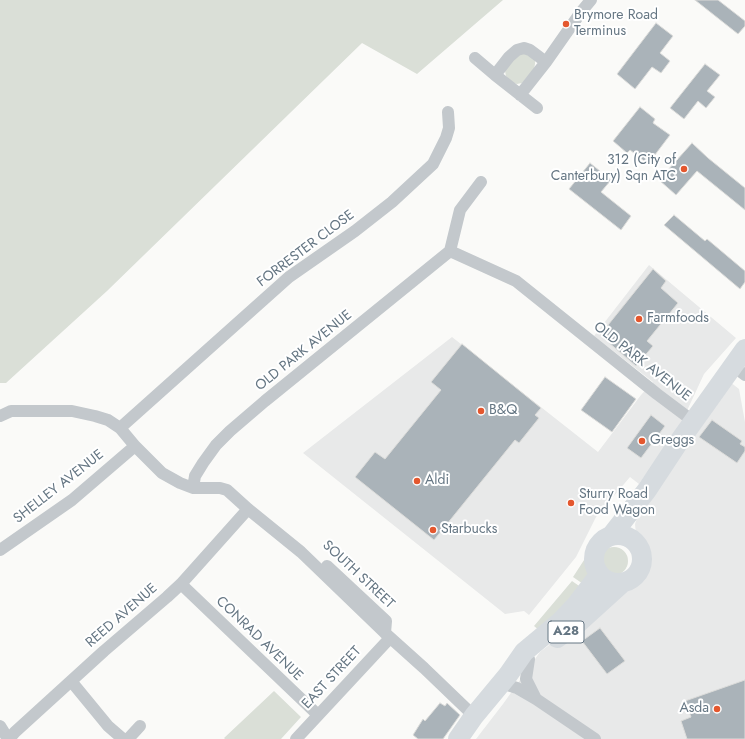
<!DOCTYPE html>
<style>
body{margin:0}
canvas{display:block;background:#fafaf8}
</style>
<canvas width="745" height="739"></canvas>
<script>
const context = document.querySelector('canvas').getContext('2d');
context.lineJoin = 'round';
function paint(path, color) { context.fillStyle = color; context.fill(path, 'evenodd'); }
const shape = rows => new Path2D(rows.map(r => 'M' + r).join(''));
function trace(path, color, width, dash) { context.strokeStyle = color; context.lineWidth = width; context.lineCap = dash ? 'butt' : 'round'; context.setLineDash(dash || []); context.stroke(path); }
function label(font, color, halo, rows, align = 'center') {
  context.font = font + ' Jost,sans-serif'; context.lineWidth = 4; context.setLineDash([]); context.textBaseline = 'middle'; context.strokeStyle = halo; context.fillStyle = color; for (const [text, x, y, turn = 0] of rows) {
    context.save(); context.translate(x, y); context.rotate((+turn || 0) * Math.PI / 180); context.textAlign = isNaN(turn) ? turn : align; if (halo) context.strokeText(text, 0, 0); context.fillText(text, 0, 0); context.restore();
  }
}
paint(shape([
 [649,265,736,338,704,374,678,430,639,484,630,477,596,517,576,557,529,615,524,611,505,614,303,453,452,337,598,452,641,395,653,382,594,336],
 [730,382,739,389,745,422,745,739,476,739,503,704,540,652,578,623,623,583,632,579,638,573,642,566,642,561,641,551,637,544,635,524,647,490]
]), '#e8e9e9');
paint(shape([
 [0,0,503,0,417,74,362,43,107,291,6,383,0,383],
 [525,52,535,60,535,64,534,69,522,83,517,84,513,83,509,80,506,76,505,71,510,60],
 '600 561a14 14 0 1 1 28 0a14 14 0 1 1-28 0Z',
 [586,557,588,561,590,567,589,576,586,586,573,577],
 [572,581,585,590,540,631,534,626],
 [274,691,301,717,281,739,225,739,224,738]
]), '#dadfd7');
const building = shape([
 [695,0,718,0,745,21,745,26,738,34,695,0],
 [656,23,673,36,660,53,670,61,661,73,652,67,635,89,617,74,656,23],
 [705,64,720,75,707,91,715,97,706,108,698,101,684,119,670,108,705,64],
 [640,107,655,119,653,123,670,135,648,164,630,150,627,153,613,141,640,107],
 [692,143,708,158,745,188,745,210,697,171,676,195,659,180,692,143],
 [590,163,611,180,601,192,631,216,621,230,569,189,590,163],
 [674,215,705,241,707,239,745,271,745,282,740,289,664,225,674,215],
 [653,269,666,281,661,288,678,303,647,341,653,346,636,366,600,335,653,269],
 [462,344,541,408,535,415,539,418,519,443,515,440,434,540,355,477,375,452,385,459,441,390,431,382,462,344],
 [605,377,636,399,612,432,581,410,605,377],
 [651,415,665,426,641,458,627,448,651,415],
 [712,420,742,441,740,444,745,447,745,451,737,463,699,437,712,420],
 [600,628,625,661,607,674,582,641,600,628],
 [745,680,745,739,687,739,681,721,691,717,685,701,745,680],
 [440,703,445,706,447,703,460,715,443,739,418,739,413,735,423,719,425,721,440,703]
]);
paint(building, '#aab3b9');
trace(building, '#dcdcda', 1);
trace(shape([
 [475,58,495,75,537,108],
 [495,75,509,57,517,50,524,48,530,50,546,62],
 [520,95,546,62,581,12,591,0],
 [450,251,460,210,481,182],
 [733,366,745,375],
 [0,416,11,411,72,411,95,416,108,420,120,428,135,446,162,473,180,483,193,488,220,488,227,490,248,509,301,552,385,633,424,668,474,716],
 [120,428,289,277,355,231,392,202,433,164,446,138,449,128,448,112],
 [193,488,195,476,203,463,216,445,230,431,265,401,450,251,516,281,657,394,693,421],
 [0,550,72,500,135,446],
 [327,566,386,621,385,633],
 [181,584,318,715],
 [529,659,526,679,536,699],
 [71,681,108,726,123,739],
 [501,683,517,688,536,699,595,739],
 [0,726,8,739],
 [9,739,15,732,104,651,167,597,181,584,248,509],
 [128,739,140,726],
 [296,739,390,638]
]), '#c3c8cc', 12);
trace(shape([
 '594 559a24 24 0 1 1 48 0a24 24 0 1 1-48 0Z',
 [611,536,647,490,678,443,745,349],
 [557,638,578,623,621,584],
 [458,739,474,716,508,675,524,652,560,622,576,605,599,575]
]), '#d6dbdf', 20);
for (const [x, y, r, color] of [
 [566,24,4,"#e4572e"],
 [684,169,4,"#e4572e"],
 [639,319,4,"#e4572e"],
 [481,411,4,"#e4572e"],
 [642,441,4,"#e4572e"],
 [417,481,4,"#e4572e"],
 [571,503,4,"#e4572e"],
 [433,530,4,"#e4572e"],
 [717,709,4,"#e4572e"]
]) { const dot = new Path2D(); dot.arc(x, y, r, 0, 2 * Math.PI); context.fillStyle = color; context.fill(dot); trace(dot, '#fff', 1.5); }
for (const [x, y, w] of [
 [566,632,36]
]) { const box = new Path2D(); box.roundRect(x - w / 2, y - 11, w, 22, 3); context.fillStyle = '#fff'; context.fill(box); trace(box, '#657683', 1); }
label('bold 13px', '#657683', null, [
 ["A28",566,632]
]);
label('14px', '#657683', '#fff', [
 ["Brymore Road",574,16],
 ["Terminus",574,32],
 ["312 (City of",676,161,"right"],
 ["Canterbury) Sqn ATC",676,177,"right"],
 ["Farmfoods",647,319],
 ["B&Q",489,411],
 ["Greggs",650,441],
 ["Aldi",425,481],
 ["Sturry Road",579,495],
 ["Food Wagon",579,511],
 ["Starbucks",441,530],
 ["Asda",709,709,"right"]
], 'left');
label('14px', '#657683', '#fff', [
 ["FORRESTER CLOSE",306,249,-37],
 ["OLD PARK AVENUE",304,351,-39],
 ["OLD PARK AVENUE",642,362,38],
 ["SHELLEY AVENUE",59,487,-38],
 ["SOUTH STREET",358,575,43],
 ["REED AVENUE",122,616,-41],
 ["CONRAD AVENUE",259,639,44],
 ["EAST STREET",332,678,-47]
]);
</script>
